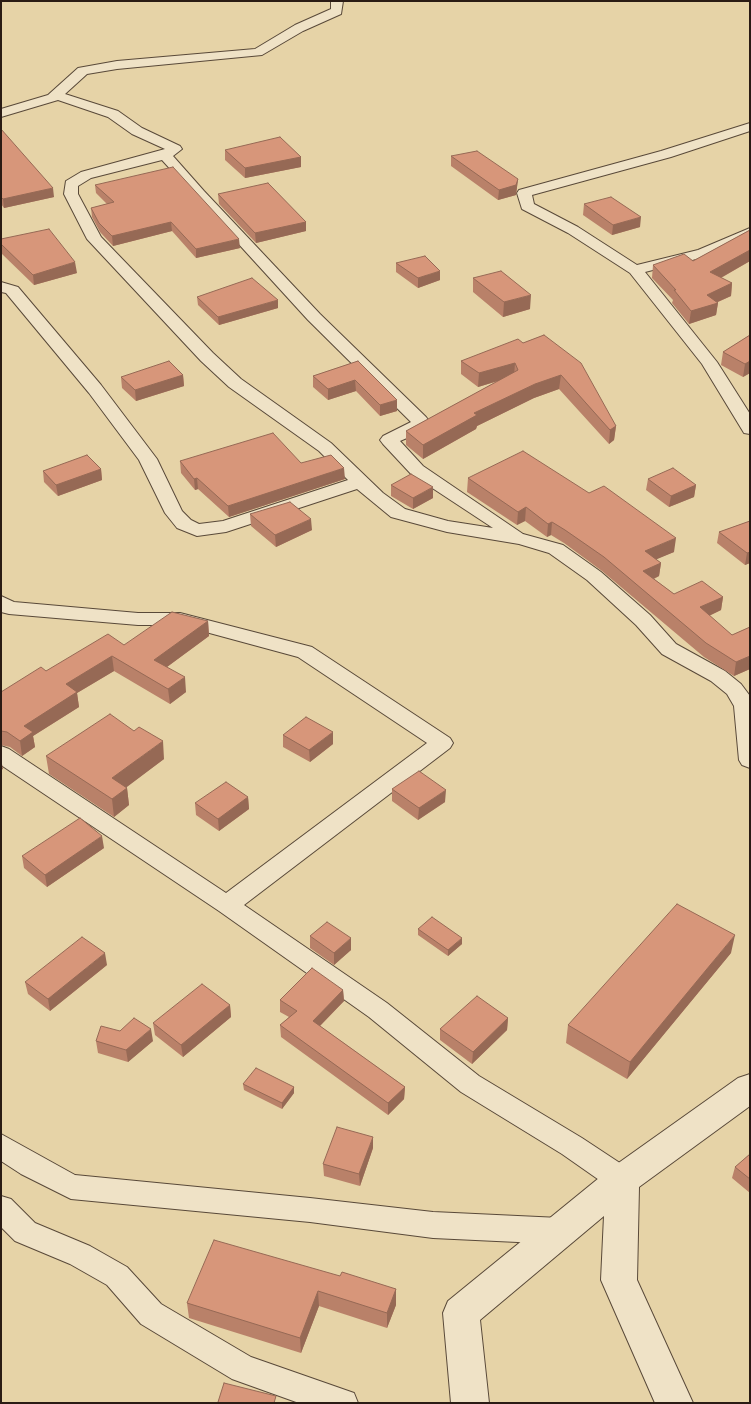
<!DOCTYPE html>
<style>
body{margin:0}
#map{position:relative;width:751px;height:1404px;overflow:hidden;background:#e6d3a7;font-family:Vollkorn,serif}
canvas{display:block}
.frame{position:absolute;inset:0;border:2px solid #2a1b14;pointer-events:none}
</style>
<div id="map">
<canvas width="751" height="1404"></canvas>
<div class="frame"></div>
</div>
<script>
const context = document.querySelector('canvas').getContext('2d');
context.lineJoin = 'round';
const shape = rows => new Path2D(rows.map(r => 'M' + r).join(''));
function trace(path, color, width, dash) { context.strokeStyle = color; context.lineWidth = width; context.lineCap = dash ? 'butt' : 'round'; context.setLineDash(dash || []); context.stroke(path); }
function paint(path, color) { context.fillStyle = color; context.fill(path, 'evenodd'); }
const minor = shape([
 [331,1,343,1,341,14,303,31,262,55,117,69,87,74,65,94,118,111,142,128,180,146,182,149,173,156,204,191,320,314,426,417,429,421,423,431,400,441,423,466,523,534,563,545,601,572,650,615,676,644,725,671,741,684,750,696,750,768,742,765,739,760,734,706,727,694,711,681,662,654,636,625,587,580,549,553,519,544,447,532,391,517,357,489,226,532,197,536,177,528,165,513,139,460,89,393,6,293,1,292,1,282,18,287,101,385,157,459,182,511,191,520,199,524,223,521,348,480,319,451,229,387,201,361,87,239,64,194,66,181,81,172,165,149,132,134,108,117,58,100,1,117,1,109,48,95,78,68,117,61,255,49,295,25,331,9,331,1],
 [162,160,308,320,411,422,383,436,380,440,383,444,411,474,493,528,448,521,405,509,383,493,331,443,241,379,213,353,101,237,78,194,78,186,91,178,162,160],
 [750,123,750,131,671,157,532,195,534,204,578,227,637,265,698,250,750,228,750,238,708,256,645,272,717,362,750,414,750,434,744,433,702,364,630,273,568,233,522,209,517,193,519,190,661,151,750,123],
 [1,596,14,602,138,613,180,613,312,647,450,738,453,743,450,748,244,905,387,1003,479,1076,582,1138,632,1171,636,1180,632,1189,622,1192,612,1189,562,1154,461,1092,369,1017,219,911,1,765,1,746,9,749,226,893,427,743,298,657,180,625,138,625,9,614,1,612,1,596],
 [1,1134,75,1175,310,1198,433,1212,560,1218,570,1222,574,1231,570,1240,560,1244,433,1238,310,1222,71,1199,21,1174,1,1161,1,1134],
 [1,1196,11,1199,35,1223,90,1246,127,1267,161,1304,251,1357,354,1393,358,1403,299,1403,232,1379,141,1324,107,1285,70,1264,15,1241,1,1227,1,1196]
]);
const tertiary = shape([
 [750,1074,750,1106,639,1187,637,1280,693,1403,655,1403,601,1280,604,1216,480,1320,489,1403,451,1403,443,1313,448,1301,610,1169,738,1078,750,1074]
]);
trace(minor, '#594939', 2);
trace(tertiary, '#594939', 2);
paint(minor, '#efe2c6');
paint(tertiary, '#efe2c6');
paint(shape([
 [1,129,54,197,4,208,1,204],
 [225,150,301,157,301,167,245,178,225,160],
 [451,156,518,179,516,195,498,200,451,166],
 [95,185,240,248,196,258,172,231,113,246,100,232,92,217,91,208,107,204,96,193],
 [218,194,306,222,306,231,256,243,219,204],
 [584,204,640,227,612,235,583,215],
 [750,230,750,261,721,278,732,283,731,296,718,302,716,315,689,324,672,303,673,300,652,278,653,265,693,261],
 [1,239,77,273,34,285,1,253],
 [396,263,440,280,418,288,396,272],
 [473,278,530,309,503,317,473,292],
 [197,297,278,308,219,325,198,305],
 [544,335,616,426,614,440,609,444,559,389,534,398,477,426,476,429,423,459,406,445,406,431,498,381,478,387,461,374,461,361,523,343],
 [750,335,750,373,743,377,721,365,723,352],
 [358,361,397,411,380,416,356,391,328,400,313,387,313,376],
 [183,375,184,386,136,401,122,388,121,377],
 [180,461,301,463,345,479,229,517,198,489,195,490,181,473],
 [101,469,102,480,58,496,44,482,43,471],
 [468,478,674,552,656,559,661,563,659,576,654,579,674,594,723,597,721,610,709,616,732,635,750,627,750,669,734,676,704,657,602,571,564,543,551,535,547,537,525,521,517,525,467,492],
 [648,479,696,485,694,497,669,507,646,490],
 [391,485,433,498,413,509,391,496],
 [250,514,312,530,276,547,251,526],
 [750,521,750,563,745,565,717,543,719,532],
 [208,621,209,636,167,667,186,692,170,704,114,671,77,693,79,707,33,736,35,747,22,756,10,747,1,745,1,692,46,671,124,645],
 [283,735,333,744,310,762,283,747],
 [46,756,164,759,126,787,127,788,129,805,114,817,49,774],
 [392,789,445,802,418,820,392,801],
 [248,797,249,809,219,831,196,815,195,803],
 [104,848,47,887,24,868,22,856],
 [418,929,462,944,448,956,418,935],
 [310,936,351,950,334,965,310,948],
 [731,953,627,1079,566,1043,568,1025],
 [107,965,50,1011,28,994,25,982],
 [343,990,344,1001,320,1026,405,1087,404,1099,388,1115,281,1037,280,1025,289,1017,280,1012,280,1000],
 [230,1005,231,1017,183,1057,155,1035,153,1023],
 [508,1018,507,1030,472,1064,440,1040,440,1029],
 [96,1041,153,1041,128,1062,98,1053],
 [243,1084,294,1087,294,1093,282,1109,244,1090],
 [373,1148,360,1186,324,1176,323,1164],
 [750,1154,750,1193,732,1178,735,1167],
 [340,1276,396,1289,396,1305,387,1328,319,1306,301,1353,189,1318,187,1303]
]), '#b98169');
paint(shape([
 [301,157,301,167,245,178,245,168],
 [518,179,516,195,498,200,499,190],
 [53,188,54,197,4,208,3,199],
 [641,217,640,227,612,235,613,225],
 [171,222,172,231,113,246,112,236],
 [306,222,306,231,256,243,255,233],
 [239,239,240,248,196,258,196,249],
 [750,250,750,261,708,285,710,272],
 [75,262,77,273,34,285,33,275],
 [440,271,440,280,418,288,418,278],
 [732,283,731,296,715,303,718,303,716,315,689,324,691,311,707,295],
 [531,295,530,309,503,317,504,302],
 [278,300,278,308,219,325,218,317],
 [750,361,750,373,743,377,745,364],
 [515,363,514,376,478,387,479,373],
 [183,375,184,386,136,401,135,390],
 [561,375,559,389,534,398,477,426,476,429,423,459,423,445,474,413,535,384],
 [355,380,356,391,328,400,328,389],
 [397,400,397,411,380,416,380,405],
 [616,426,614,440,609,444,610,430],
 [344,468,345,479,229,517,228,506],
 [101,469,102,480,58,496,56,485],
 [197,478,198,489,195,490,194,479],
 [696,485,694,497,669,507,671,496],
 [433,487,433,498,413,509,413,498],
 [526,507,525,521,517,525,518,512],
 [311,519,312,530,276,547,275,535],
 [552,522,551,535,547,537,548,524],
 [676,538,674,552,643,565,645,551],
 [750,552,750,563,745,565,747,553],
 [661,563,659,576,642,584,643,571],
 [723,597,721,610,698,621,700,607],
 [208,621,209,636,156,675,154,660],
 [112,656,114,671,77,693,79,707,33,736,35,747,22,756,20,741,24,726,66,684],
 [750,656,750,669,734,676,736,662],
 [185,677,186,692,170,704,168,689],
 [333,732,333,744,310,762,309,750],
 [163,741,164,759,115,796,112,778],
 [1,759,3,769,1,770],
 [127,788,129,805,114,817,112,799],
 [446,790,445,802,418,820,419,808],
 [248,797,249,809,219,831,218,819],
 [102,836,104,848,47,887,45,875],
 [735,935,731,953,627,1079,630,1062],
 [351,938,351,950,334,965,334,953],
 [462,938,462,944,448,956,448,950],
 [105,953,107,965,50,1011,48,999],
 [343,990,344,1001,313,1033,313,1021],
 [230,1005,231,1017,183,1057,181,1045],
 [508,1018,507,1030,472,1064,473,1052],
 [151,1029,153,1041,128,1062,126,1050],
 [294,1087,294,1093,282,1109,282,1103],
 [405,1087,404,1099,388,1115,388,1103],
 [373,1137,373,1148,360,1186,359,1174],
 [396,1289,396,1305,387,1328,387,1313],
 [318,1291,319,1306,301,1353,300,1338]
]), '#966955');
const building = shape([
 [1,129,53,188,3,199,1,197,1,129],
 [280,137,301,157,245,168,225,150,280,137],
 [477,151,518,179,516,185,499,190,451,156,477,151],
 [173,167,239,239,196,249,171,222,112,236,99,223,91,208,114,202,95,185,173,167],
 [268,183,306,222,255,233,218,194,268,183],
 [611,197,641,217,613,225,584,204,611,197],
 [49,229,75,262,33,275,1,244,1,239,49,229],
 [750,230,750,250,710,272,732,283,707,295,718,303,691,311,674,290,676,290,653,265,684,254,693,261,750,230],
 [425,256,440,271,418,278,396,263,425,256],
 [501,271,531,295,504,302,473,278,501,271],
 [252,278,278,300,218,317,197,297,252,278],
 [544,335,581,363,616,426,610,430,561,375,535,384,474,413,477,415,423,445,406,431,518,370,515,363,479,373,461,361,518,339,523,343,544,335],
 [750,335,750,361,745,364,723,352,750,335],
 [169,361,183,375,135,390,121,377,169,361],
 [358,361,397,400,380,405,355,380,328,389,313,376,358,361],
 [273,433,301,463,331,455,344,468,228,506,197,478,194,479,180,461,273,433],
 [523,451,589,493,604,486,676,538,645,551,661,563,643,571,674,594,702,581,723,597,700,607,732,635,750,627,750,656,736,662,706,643,604,557,565,530,552,522,548,524,526,507,518,512,468,478,523,451],
 [87,455,101,469,56,485,43,471,87,455],
 [673,468,696,485,671,496,648,479,673,468],
 [411,474,433,487,413,498,391,485,411,474],
 [290,502,311,519,275,535,250,514,290,502],
 [750,521,750,552,747,553,719,532,750,521],
 [172,612,208,621,154,660,185,677,168,689,112,656,66,684,77,692,24,726,33,732,20,741,7,732,1,731,1,692,41,667,46,671,108,634,124,645,172,612],
 [110,714,134,731,139,727,163,741,112,778,127,788,112,799,46,756,110,714],
 [306,717,333,732,309,750,283,735,306,717],
 [419,771,446,790,419,808,392,789,419,771],
 [226,782,248,797,218,819,195,803,226,782],
 [80,818,102,836,45,875,22,856,80,818],
 [677,904,735,935,630,1062,568,1025,677,904],
 [432,917,462,938,448,950,418,929,432,917],
 [327,922,351,938,334,953,310,936,327,922],
 [82,937,105,953,48,999,25,982,82,937],
 [312,968,343,990,313,1021,405,1087,388,1103,280,1025,297,1011,280,1000,312,968],
 [202,984,230,1005,181,1045,153,1023,202,984],
 [477,996,508,1018,473,1052,440,1029,477,996],
 [134,1018,151,1029,126,1050,96,1041,101,1026,120,1031,134,1018],
 [256,1068,294,1087,282,1103,243,1084,256,1068],
 [337,1127,373,1137,359,1174,323,1164,337,1127],
 [750,1154,750,1179,735,1167,750,1154],
 [214,1240,340,1276,342,1272,396,1289,387,1313,318,1291,300,1338,187,1303,214,1240],
 [224,1383,276,1396,274,1403,221,1403,218,1402,224,1383]
]);
paint(building, '#d7967a');
trace(building, '#966955', 1);
</script>
